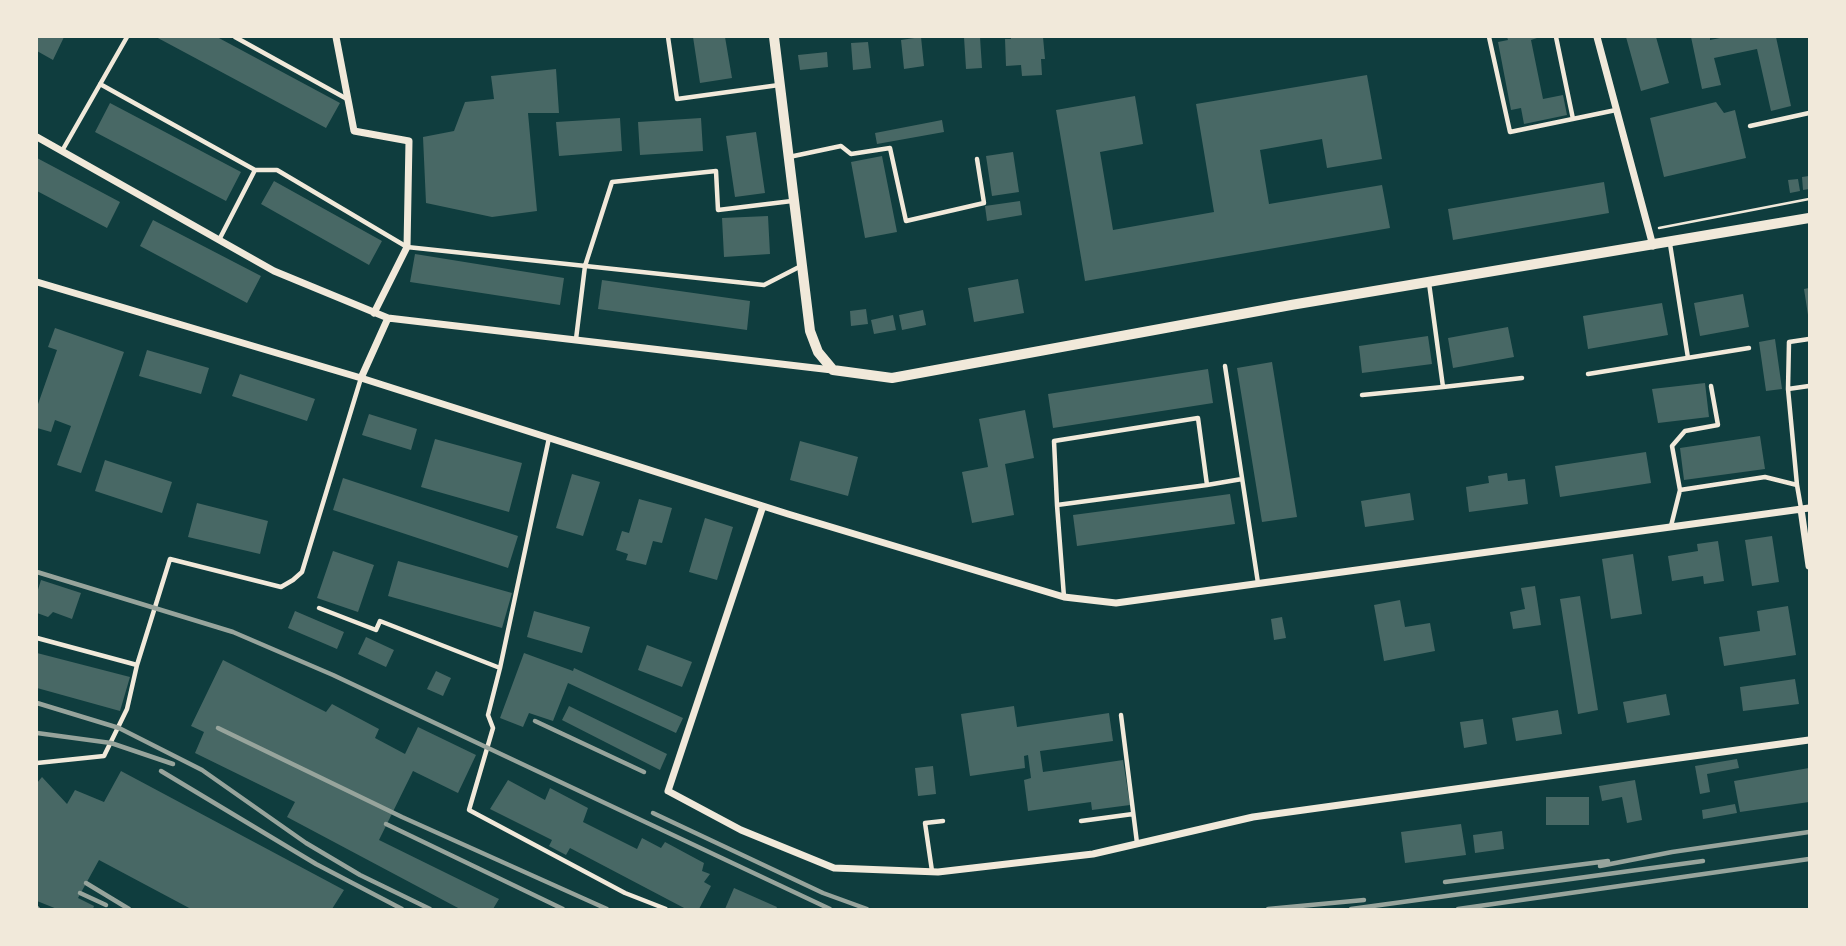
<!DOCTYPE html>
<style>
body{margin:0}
#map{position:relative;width:1846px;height:946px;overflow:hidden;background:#0f3d3e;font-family:"Source Serif 4",serif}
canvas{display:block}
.frame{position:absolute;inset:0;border:38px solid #f1e9da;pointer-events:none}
</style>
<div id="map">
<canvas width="1846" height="946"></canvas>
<div class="frame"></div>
</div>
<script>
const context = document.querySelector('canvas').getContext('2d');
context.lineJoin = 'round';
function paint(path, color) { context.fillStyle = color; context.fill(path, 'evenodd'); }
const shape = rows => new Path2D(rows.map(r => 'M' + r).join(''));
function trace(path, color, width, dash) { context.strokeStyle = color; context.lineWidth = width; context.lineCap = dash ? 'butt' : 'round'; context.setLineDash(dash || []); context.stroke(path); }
paint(shape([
 [37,37,64,37,53,60,37,51],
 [156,37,217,37,340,103,326,128],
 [693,37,725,37,732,78,700,83],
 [921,37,924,66,904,69,901,40],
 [964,37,980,37,982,68,966,69],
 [1011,37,1043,37,1045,59,1041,59,1042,75,1022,76,1021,65,1006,66,1005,39,1011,39],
 [1507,37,1540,37,1531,40,1543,99,1563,95,1567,115,1524,124,1521,108,1511,110,1498,42,1508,40],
 [1626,37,1656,37,1669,83,1641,91],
 [1691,37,1710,37,1710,40,1725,37,1776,37,1791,106,1771,111,1757,49,1714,58,1721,85,1702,89],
 [868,42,871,68,853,70,851,43],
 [827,52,828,67,800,70,798,55],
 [556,69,559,113,528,113,537,211,492,217,426,203,423,137,454,131,465,102,494,99,491,76],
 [1367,75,1382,159,1327,168,1322,139,1260,150,1269,204,1382,185,1390,228,1085,281,1056,110,1135,96,1143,144,1100,152,1113,230,1214,212,1196,104],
 [1716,102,1724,113,1735,110,1746,158,1664,177,1650,118],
 [110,103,241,172,226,201,95,132],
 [620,118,622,151,559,156,556,122],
 [701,118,703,151,640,155,638,122],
 [942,120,944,132,877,144,875,133],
 [756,132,765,193,735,197,726,136],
 [1013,152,1019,192,992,196,986,156],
 [882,156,897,232,865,238,851,162],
 [37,158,120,202,107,228,37,191],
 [1809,176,1809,189,1803,190,1802,177],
 [1798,179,1800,191,1790,193,1788,180],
 [274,181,382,241,369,265,261,204],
 [1604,182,1609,213,1453,240,1448,209],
 [1020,201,1022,215,987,221,985,206],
 [768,216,770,254,724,257,722,218],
 [153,220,261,276,247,303,140,246],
 [415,254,564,278,560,305,410,282],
 [1018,279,1024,313,974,322,968,288],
 [602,280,750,301,747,330,598,309],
 [1809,288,1809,315,1808,315,1804,289],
 [1743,294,1749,327,1700,336,1694,303],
 [1662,303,1668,335,1588,349,1583,316],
 [866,309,868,324,851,326,850,311],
 [923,310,926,325,902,330,899,315],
 [893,315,896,330,874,334,871,320],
 [1508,327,1514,357,1453,368,1448,338],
 [55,328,124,352,81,473,57,465,71,426,55,420,51,432,37,428,37,407,57,350,48,347],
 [1428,336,1432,364,1362,373,1359,346],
 [1775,339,1782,389,1766,391,1759,342],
 [147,350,209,368,201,394,139,376],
 [1272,362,1297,517,1262,522,1237,368],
 [1208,369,1213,403,1053,428,1048,394],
 [240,374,315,399,307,421,232,396],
 [1705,383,1709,417,1658,423,1652,389],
 [1025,410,1034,458,1005,464,1014,515,972,523,962,472,988,467,979,419],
 [369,414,417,429,411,450,362,435],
 [1760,436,1765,469,1684,480,1680,448],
 [435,439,522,463,509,512,421,487],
 [800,441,858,457,848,496,790,480],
 [1646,452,1651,483,1560,497,1555,466],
 [105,460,172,482,162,513,95,491],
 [1507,473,1508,481,1525,479,1528,504,1469,512,1466,487,1489,483,1488,476],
 [572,474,600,482,583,536,556,528],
 [343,478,518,536,508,568,333,510],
 [1410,493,1414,520,1365,527,1361,501],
 [1230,494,1235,524,1077,546,1073,515],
 [639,499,672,508,662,543,653,541,646,565,626,560,628,554,616,550,622,531,629,533],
 [197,503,268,521,260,554,188,537],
 [705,518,733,527,717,580,689,572],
 [1772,536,1779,582,1752,586,1745,540],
 [1718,541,1724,581,1704,584,1703,576,1672,581,1668,556,1698,551,1697,544],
 [333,551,374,565,358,612,317,598],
 [1633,554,1642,614,1611,619,1602,559],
 [398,561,512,593,502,628,388,596],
 [41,580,81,593,72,619,53,612,48,617,37,613,37,593],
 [1535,586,1541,625,1513,629,1510,612,1525,609,1521,588],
 [1580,596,1598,710,1578,714,1560,599],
 [1400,600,1405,627,1430,623,1435,651,1384,661,1374,605],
 [1788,606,1796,655,1724,666,1719,637,1760,631,1757,611],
 [295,611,344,632,337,649,288,628],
 [534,611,590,627,582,653,527,637],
 [1282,617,1286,638,1274,640,1271,619],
 [366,637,394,650,386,667,358,654],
 [647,645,692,662,682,687,638,670],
 [37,653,130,677,120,711,37,688],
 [524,653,573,671,574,668,683,718,676,733,568,683,553,721,529,713,523,727,500,718],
 [223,660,326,712,332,704,379,729,375,738,405,754,418,727,476,755,458,793,413,771,379,840,499,899,493,909,460,909,287,817,295,802,195,753,204,732,191,726],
 [436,671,451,678,443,696,427,689],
 [1795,679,1799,704,1743,711,1740,687],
 [1666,694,1670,715,1627,723,1623,702],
 [569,706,667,754,660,770,562,720],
 [1014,706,1017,727,1109,713,1113,741,1040,751,1043,772,1123,760,1130,805,1092,810,1091,802,1028,811,1024,780,1031,778,1028,755,1024,756,1025,768,970,776,961,714],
 [1558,710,1562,734,1516,741,1512,718],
 [1483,719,1487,744,1464,748,1460,722],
 [1737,759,1739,768,1707,774,1710,792,1700,794,1695,766],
 [933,766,936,794,918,796,915,768],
 [1809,768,1809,802,1740,812,1734,781],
 [121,771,344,890,332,909,191,909,99,860,78,898,94,906,93,909,57,909,37,901,37,783,42,777,67,804,75,790,104,802],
 [508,780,545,800,550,788,588,808,583,822,637,849,642,838,661,848,665,842,704,863,702,871,710,874,704,882,711,886,699,909,686,909,570,848,566,855,549,846,552,840,490,809],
 [1635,780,1642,820,1627,823,1622,797,1602,801,1599,786],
 [1546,797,1589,797,1589,825,1546,825],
 [1735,804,1737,813,1703,819,1702,810],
 [1461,824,1466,855,1405,863,1401,832],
 [1502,831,1504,849,1475,853,1473,835],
 [734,888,777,907,776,909,725,909]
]), '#486865');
trace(shape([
 [1659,228,1809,199]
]), '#f1e9da', 2.5);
trace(shape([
 [235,37,347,99],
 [668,37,677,99,779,85],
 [1489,37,1510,132,1616,110],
 [1556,37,1573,119],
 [100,84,255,170,277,170,407,247,764,285,801,266],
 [1750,126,1809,113],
 [62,151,127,37],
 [789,157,841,146,851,154,890,148,906,221,984,203,977,159],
 [219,240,255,170],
 [1670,244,1688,358],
 [576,339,585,266,612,182,716,171,718,210,792,201],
 [1225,366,1258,583],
 [1588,374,1749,348],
 [1443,387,1522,378],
 [1788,389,1809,386],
 [1362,395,1443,387,1429,283],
 [549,438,500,668,488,715,493,728,469,810,625,893,666,909],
 [1207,485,1242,479],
 [1797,485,1788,389,1789,342,1809,339],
 [1680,490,1672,446,1685,431,1718,425,1711,386],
 [1057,505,1207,485,1198,418,1054,441,1057,505,1064,597],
 [1671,526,1680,490,1765,477,1797,485,1801,508],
 [319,608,376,630,380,621,500,668],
 [37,638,137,665,170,559,281,587,293,580,302,572,361,378],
 [1121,715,1137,843],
 [37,763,104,756,127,709,137,665],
 [1081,821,1133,814],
 [932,871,925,823,943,821]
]), '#f1e9da', 4.5);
trace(shape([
 [336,37,354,131,409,141,407,247,374,313],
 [1597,37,1653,246],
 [37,137,274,271,388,318,832,370],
 [37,282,361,378,788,514,1064,597,1116,603,1809,508],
 [361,378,388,318],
 [763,506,668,791,741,830,834,868,938,872,1093,854,1253,817,1809,740],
 [1801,509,1809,566]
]), '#f1e9da', 7);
trace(shape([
 [774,37,810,331,818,352,833,370,892,378,1291,305,1809,218]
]), '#f1e9da', 10);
trace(shape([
 [37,572,233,632,333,675,830,909],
 [37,703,119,728,202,770,306,843,360,875,430,909],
 [535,721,644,772],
 [218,728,402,817,607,909],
 [37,733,111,743,173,764],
 [161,771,316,864,402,909],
 [653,813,823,893,867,909],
 [386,824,563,909],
 [1600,866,1672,852,1809,832],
 [1445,882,1608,861],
 [86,883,129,909],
 [80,893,106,905],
 [37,908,38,909],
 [1268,909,1364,900],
 [1351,909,1703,861],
 [1458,909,1809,859]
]), '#97a49c', 4.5);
</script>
